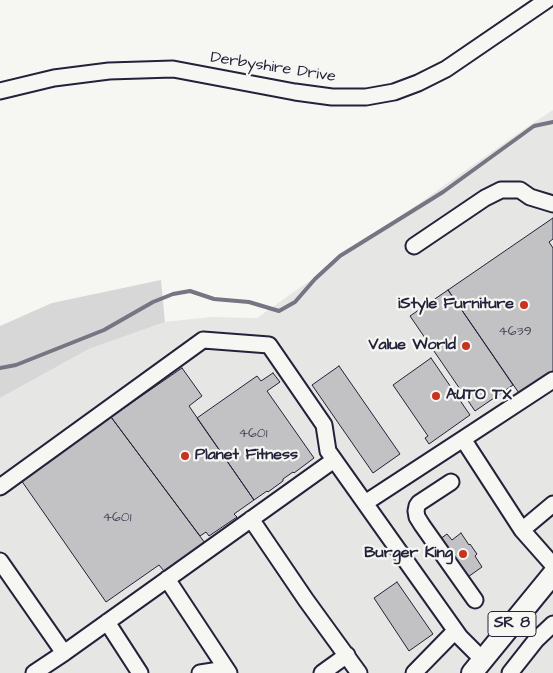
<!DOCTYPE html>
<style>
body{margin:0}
canvas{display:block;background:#f6f6f2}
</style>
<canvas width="553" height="673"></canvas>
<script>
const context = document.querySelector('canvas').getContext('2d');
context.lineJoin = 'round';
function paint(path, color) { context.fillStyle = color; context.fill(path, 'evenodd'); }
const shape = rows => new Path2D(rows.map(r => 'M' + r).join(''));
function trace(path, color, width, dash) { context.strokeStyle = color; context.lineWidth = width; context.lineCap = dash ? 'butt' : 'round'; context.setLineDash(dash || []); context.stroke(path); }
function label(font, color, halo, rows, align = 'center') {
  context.font = font + ' "Architects Daughter",sans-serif'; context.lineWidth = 4.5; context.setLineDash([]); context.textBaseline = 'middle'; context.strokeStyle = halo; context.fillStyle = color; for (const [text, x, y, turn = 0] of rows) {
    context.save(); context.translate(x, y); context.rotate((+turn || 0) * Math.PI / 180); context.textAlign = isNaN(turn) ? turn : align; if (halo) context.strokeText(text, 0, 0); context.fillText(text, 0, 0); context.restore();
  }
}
paint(shape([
 [553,110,553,673,0,673,0,398,89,349,165,322,211,317,257,318,524,129]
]), '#e6e6e4');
paint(shape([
 [161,280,165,322,89,349,0,398,0,326,52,303]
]), '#d7d7d7');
trace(shape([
 [0,368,16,365,104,330,153,302,173,294,190,291,214,299,249,302,279,311,295,302,315,279,340,256,443,192,534,126,553,122]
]), '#757583', 4);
const building = shape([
 [553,218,553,239,549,242,553,248,553,373,521,396,448,290,553,218],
 [448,290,513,385,475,411,410,316,448,290],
 [431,358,470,415,429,444,425,438,428,436,393,385,431,358],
 [339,366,400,454,373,473,312,385,339,366],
 [182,368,202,396,189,406,254,500,234,514,237,517,209,536,206,532,200,536,111,417,182,368],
 [273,373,280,382,267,391,314,458,294,473,293,472,283,479,283,481,268,492,267,491,254,500,197,418,257,376,261,381,273,373],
 [111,417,205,543,164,571,159,565,106,602,21,480,111,417],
 [461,533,469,545,470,544,477,554,475,556,482,567,465,579,440,539,447,534,452,540,461,533],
 [397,582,433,634,409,651,374,598,397,582]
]);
paint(building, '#c2c2c4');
trace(building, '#22223b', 1);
const minor = shape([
 [0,91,54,78,109,71,173,69,295,92,332,97,366,97,394,92,418,83,446,69,547,0],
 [414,246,485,198,501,190,520,190,530,197,553,204],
 [463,439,553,380],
 [451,482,419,503,417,506,416,511,417,517,422,525,475,600],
 [0,487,203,340,269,345,324,425,328,451,460,637,483,660],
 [365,503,463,439,522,530,553,565],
 [251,519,306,600,359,673],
 [522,530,553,504],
 [0,561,64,653,34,673],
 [167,579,229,673],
 [107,622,140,673],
 [64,653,334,460],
 [200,673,226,669],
 [322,673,347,655],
 [414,673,455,631],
 [510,673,536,640,553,624]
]);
const major = shape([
 [472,673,553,574]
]);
trace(minor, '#22223b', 19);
trace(major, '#22223b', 24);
trace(minor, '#f6f6f2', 15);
trace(major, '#f6f6f2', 20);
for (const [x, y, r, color] of [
 [524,305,5,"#c8321e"],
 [466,346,5,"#c8321e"],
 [436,396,5,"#c8321e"],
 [185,456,5,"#c8321e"],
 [463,554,5,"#c8321e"]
]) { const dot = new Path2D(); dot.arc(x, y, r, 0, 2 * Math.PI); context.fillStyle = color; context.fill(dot); trace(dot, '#f6f6f2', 2); }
label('14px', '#4a4a5d', null, [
 ["4639",515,332],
 ["4601",253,434],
 ["4601",117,518]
]);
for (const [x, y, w] of [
 [512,624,48]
]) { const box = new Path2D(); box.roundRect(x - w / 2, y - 12.5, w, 25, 4); context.fillStyle = '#f6f6f2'; context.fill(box); trace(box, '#22223b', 1); }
label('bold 15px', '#22223b', null, [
 ["SR 8",512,624]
]);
label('16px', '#22223b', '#f6f6f2', [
 ["Derbyshire Drive",273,68,9]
]);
label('bold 16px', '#22223b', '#f6f6f2', [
 ["iStyle Furniture",514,305],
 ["Value World",456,346],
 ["AUTO TX",446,396,"left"],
 ["Planet Fitness",195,456,"left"],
 ["Burger King",453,554]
], 'right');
</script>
